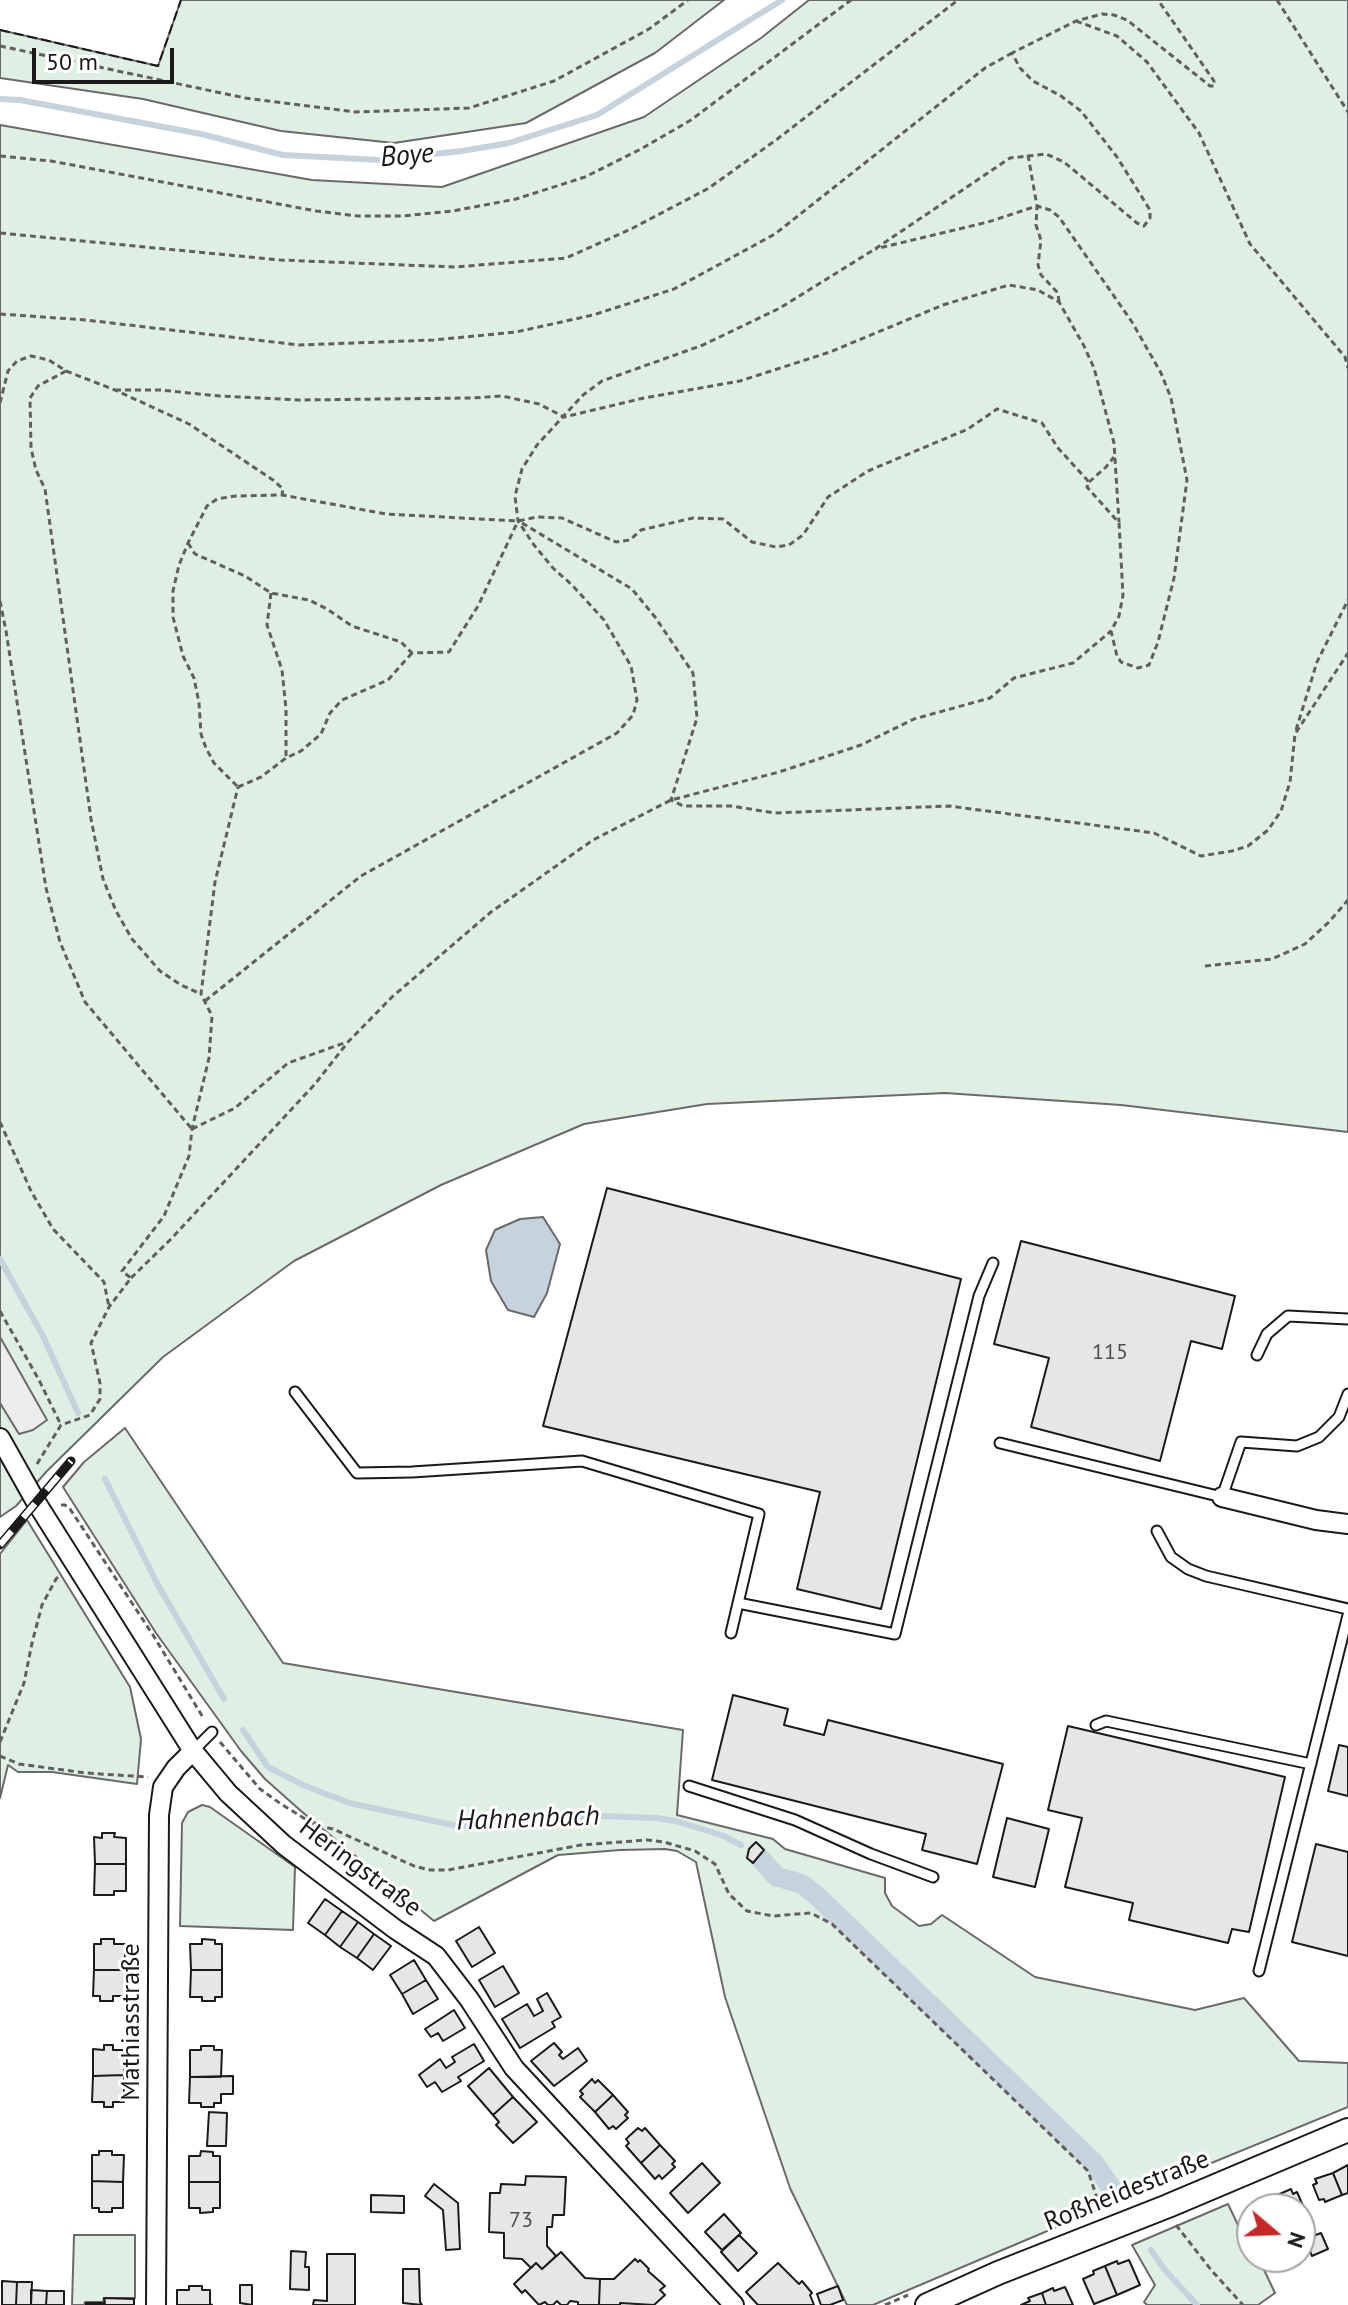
<!DOCTYPE html>
<meta charset="utf-8">
<style>
body{margin:0}
#map{position:relative;width:1348px;height:2305px;overflow:hidden;background:#fff;font-family:"PT Sans",sans-serif}
canvas{display:block}
.north{position:absolute;left:1236px;top:2193px;width:80px;height:80px;box-sizing:border-box;background:#fff;border:2px solid #a3a3a3;border-radius:50%;rotate:109deg;font-size:22px;font-weight:700;line-height:32px;text-align:center;color:#1a1a1a}
.north::after{content:'';display:block;margin:auto;width:28px;height:36px;background:#c62828;clip-path:polygon(50% 0,100% 100%,50% 72%,0 100%)}
.scale{position:absolute;left:32px;top:48px;width:142px;height:36px;box-sizing:border-box;border:4px solid #1a1a1a;border-top:0;padding-left:10px;font-size:24px;line-height:28px;white-space:nowrap;color:#1a1a1a;-webkit-text-stroke:6px #fff;paint-order:stroke}
</style>
<div id="map">
<canvas width="1348" height="2305"></canvas>
<div class="north">N</div>
<div class="scale">50 m</div>
</div>
<script>
const context = document.querySelector('canvas').getContext('2d');
context.lineJoin = 'round';
function paint(path, color) { context.fillStyle = color; context.fill(path, 'evenodd'); }
const shape = rows => new Path2D(rows.map(r => 'M' + r).join(''));
function trace(path, color, width, dash) { context.strokeStyle = color; context.lineWidth = width; context.lineCap = dash ? 'butt' : 'round'; context.setLineDash(dash || []); context.stroke(path); }
function label(font, color, halo, rows, align = 'center') {
  context.font = font + ' "PT Sans",sans-serif'; context.lineWidth = 6; context.setLineDash([]); context.textBaseline = 'middle'; context.strokeStyle = halo; context.fillStyle = color; for (const [text, x, y, turn = 0] of rows) {
    context.save(); context.translate(x, y); context.rotate((+turn || 0) * Math.PI / 180); context.textAlign = isNaN(turn) ? turn : align; if (halo) context.strokeText(text, 0, 0); context.fillText(text, 0, 0); context.restore();
  }
}
const green = shape([
 [181,0,724,0,655,53,526,123,394,143,281,131,143,99,0,78,0,30,158,66,181,0],
 [809,0,1348,0,1348,1132,1121,1105,945,1093,707,1104,584,1124,441,1185,294,1261,163,1357,47,1471,16,1506,0,1517,0,125,312,180,442,187,644,117,761,38,809,0],
 [125,1428,283,1663,683,1730,677,1815,773,1839,785,1849,885,1878,885,1893,892,1906,919,1926,931,1924,942,1915,1035,1977,1195,2010,1244,1998,1299,2061,1348,2063,1348,2107,1092,2212,873,2305,847,2305,790,2188,725,1997,696,1862,677,1851,665,1849,620,1850,558,1855,434,1921,301,1811,265,1779,241,1751,156,1633,63,1487,84,1462,125,1428],
 [27,1520,130,1687,141,1739,137,1784,52,1772,18,1772,8,1765,0,1798,0,1554,27,1520],
 [202,1805,210,1807,295,1867,293,1930,180,1926,182,1823,188,1812,202,1805],
 [1228,2204,1249,2248,1252,2247,1252,2257,1258,2257,1275,2293,1258,2305,1147,2305,1144,2302,1155,2285,1132,2245,1228,2204],
 [74,2235,135,2235,135,2298,104,2298,103,2302,85,2302,84,2305,72,2305,74,2235]
]);
paint(green, '#e0efe3');
trace(green, '#6a6a6a', 2);
const parking = shape([
 [0,1337,47,1420,33,1430,19,1434,0,1403,0,1337]
]);
paint(parking, '#ededed');
trace(parking, '#6a6a6a', 2);
const water = shape([
 [543,1217,560,1244,547,1293,534,1317,508,1310,491,1281,486,1250,495,1230,520,1219,543,1217]
]);
paint(water, '#c6d2dc');
trace(water, '#6a6a6a', 2);
trace(shape([
 [0,99,20,100,201,134,283,155,380,160,462,151,509,143,597,115,782,0],
 [0,1259,42,1334,78,1413],
 [105,1479,158,1585,224,1699],
 [243,1730,268,1767,303,1785,349,1803,458,1826,600,1816,656,1818,676,1821,724,1836,741,1845],
 [1151,2250,1164,2269,1197,2305]
]), '#c6d2dc', 6);
trace(shape([
 [758,1856,777,1877],
 [785,1879,802,1884,816,1895,1094,2163,1112,2189]
]), '#c6d2dc', 20);
const building = shape([
 [607,1188,961,1279,881,1609,797,1589,820,1492,543,1426,607,1188],
 [1021,1241,1235,1296,1222,1349,1191,1341,1160,1461,1031,1427,1049,1358,994,1344,1021,1241],
 [733,1695,788,1709,784,1725,824,1735,828,1720,1003,1764,977,1864,922,1850,926,1834,712,1780,733,1695],
 [1068,1726,1285,1777,1249,1932,1232,1929,1228,1943,1129,1920,1133,1903,1065,1887,1082,1818,1048,1810,1068,1726],
 [1339,1745,1348,1747,1348,1796,1328,1791,1339,1745],
 [1007,1818,1049,1829,1035,1887,993,1877,1007,1818],
 [102,1833,115,1833,114,1837,126,1838,126,1864,95,1864,94,1837,102,1838,102,1833],
 [756,1842,764,1850,753,1863,747,1858,749,1849,756,1842],
 [1316,1844,1348,1852,1348,1956,1292,1942,1316,1844],
 [95,1864,126,1864,126,1891,114,1891,114,1895,94,1895,95,1864],
 [325,1899,342,1911,325,1935,308,1923,325,1899],
 [342,1911,358,1922,340,1947,325,1935,342,1911],
 [358,1922,374,1934,357,1958,340,1947,358,1922],
 [479,1927,495,1953,472,1967,456,1941,479,1927],
 [374,1934,391,1946,373,1970,357,1958,374,1934],
 [101,1939,114,1939,114,1944,125,1944,125,1970,94,1970,94,1944,101,1944,101,1939],
 [202,1939,215,1940,215,1944,222,1944,222,1970,191,1970,190,1944,202,1944,202,1939],
 [414,1960,426,1980,402,1994,390,1975,414,1960],
 [503,1966,519,1993,495,2007,479,1980,503,1966],
 [94,1970,125,1970,125,1996,113,1996,113,2001,100,2001,100,1996,93,1996,94,1970],
 [191,1970,222,1970,222,1997,215,1997,215,2001,202,2001,202,1997,190,1997,191,1970],
 [426,1980,438,1999,413,2014,402,1994,426,1980],
 [547,1993,561,2017,552,2022,555,2027,520,2048,502,2019,527,2004,534,2016,543,2011,537,1999,547,1993],
 [454,2010,465,2028,443,2041,438,2033,431,2037,425,2029,454,2010],
 [554,2043,562,2052,559,2055,563,2059,578,2048,587,2061,554,2086,531,2061,554,2043],
 [474,2044,484,2061,458,2077,461,2081,442,2092,435,2082,427,2087,419,2075,440,2059,446,2068,455,2062,452,2057,474,2044],
 [104,2045,113,2045,113,2050,125,2050,124,2075,93,2076,93,2049,104,2050,104,2045],
 [201,2046,214,2046,214,2050,222,2050,221,2077,190,2077,190,2050,201,2050,201,2046],
 [489,2068,513,2097,493,2115,468,2086,489,2068],
 [124,2075,124,2102,113,2102,113,2107,104,2107,104,2102,92,2102,93,2076,124,2075],
 [233,2076,233,2094,221,2094,221,2103,214,2103,214,2107,201,2107,201,2103,189,2103,190,2077,233,2076],
 [592,2079,595,2083,598,2080,613,2095,595,2112,580,2097,583,2094,580,2091,592,2079],
 [613,2095,628,2112,625,2115,628,2118,616,2129,613,2126,609,2129,595,2112,613,2095],
 [513,2097,537,2122,513,2143,496,2125,499,2122,493,2115,513,2097],
 [209,2112,227,2113,226,2146,207,2146,209,2112],
 [638,2128,642,2131,645,2128,660,2145,641,2163,626,2146,629,2143,626,2139,638,2128],
 [660,2145,675,2161,672,2164,675,2167,662,2179,659,2175,655,2179,641,2163,660,2145],
 [99,2151,112,2151,112,2155,124,2155,123,2182,92,2181,92,2155,99,2155,99,2151],
 [201,2151,213,2152,213,2156,220,2156,220,2182,189,2182,189,2156,200,2156,201,2151],
 [702,2163,720,2183,688,2213,670,2193,702,2163],
 [1348,2165,1348,2193,1342,2195,1333,2173,1348,2165],
 [1333,2173,1342,2195,1325,2202,1324,2199,1319,2200,1313,2185,1317,2183,1315,2179,1333,2173],
 [526,2176,566,2177,564,2215,553,2215,552,2227,547,2227,547,2246,556,2256,542,2269,536,2263,531,2268,522,2259,504,2258,504,2233,489,2232,490,2193,500,2193,501,2184,525,2185,526,2176],
 [92,2181,123,2182,123,2208,112,2208,112,2212,99,2212,99,2208,92,2208,92,2181],
 [189,2182,220,2182,220,2208,213,2208,213,2212,200,2213,200,2208,189,2208,189,2182],
 [434,2184,458,2203,460,2249,446,2250,443,2210,425,2196,434,2184],
 [1291,2189,1293,2194,1297,2192,1304,2208,1252,2209,1252,2211,1250,2207,1291,2189],
 [371,2195,404,2196,404,2213,371,2212,371,2195],
 [724,2214,741,2233,722,2250,705,2232,724,2214],
 [1321,2233,1328,2249,1312,2256,1305,2239,1321,2233],
 [739,2235,757,2253,738,2271,721,2252,739,2235],
 [291,2251,306,2252,305,2267,309,2267,309,2290,290,2289,291,2251],
 [561,2252,585,2278,600,2279,599,2305,578,2305,578,2302,570,2301,567,2305,561,2305,557,2301,553,2305,548,2305,545,2302,539,2305,525,2290,522,2293,514,2284,536,2263,542,2269,561,2252],
 [327,2254,355,2254,355,2305,313,2305,314,2300,327,2301,327,2254],
 [635,2259,638,2262,640,2260,649,2269,648,2271,665,2286,660,2290,665,2295,654,2305,620,2303,620,2305,599,2305,600,2279,614,2279,635,2259],
 [1129,2260,1140,2285,1117,2295,1105,2266,1117,2261,1118,2264,1129,2260],
 [778,2263,799,2284,802,2281,812,2293,810,2295,814,2305,758,2305,746,2292,778,2263],
 [1105,2266,1117,2295,1094,2304,1083,2279,1094,2274,1093,2271,1105,2266],
 [403,2269,419,2269,420,2302,422,2305,403,2303,403,2269],
 [2,2281,17,2282,16,2305,2,2305,2,2281],
 [17,2282,32,2282,31,2305,16,2305,17,2282],
 [240,2285,252,2285,252,2305,240,2303,240,2285],
 [189,2286,202,2286,202,2290,210,2290,210,2304,212,2305,177,2305,177,2290,189,2290,189,2286],
 [838,2286,843,2300,830,2305,821,2305,817,2294,838,2286],
 [1065,2287,1073,2305,1046,2305,1042,2293,1053,2288,1054,2291,1065,2287],
 [31,2290,47,2291,46,2305,31,2305,31,2290],
 [47,2291,64,2291,64,2305,46,2305,47,2291],
 [1042,2293,1046,2305,1021,2305,1030,2301,1028,2298,1042,2293],
 [104,2298,134,2299,134,2305,86,2305,86,2303,105,2303,104,2298]
]);
paint(building, '#e6e6e6');
trace(building, '#1a1a1a', 2);
const service = shape([
 [1257,1355,1267,1334,1288,1316,1348,1319],
 [295,1392,357,1473,412,1472,582,1461,759,1514,731,1633],
 [1000,1443,1222,1497,1241,1442,1297,1446,1319,1437,1339,1417,1348,1394],
 [1157,1531,1171,1557,1188,1569,1206,1576,1348,1609],
 [738,1603,895,1634,979,1296,993,1263],
 [1096,1725,1106,1721,1311,1764],
 [193,1751,212,1732],
 [689,1786,795,1820,871,1854,933,1877],
 [1259,1971,1348,1615]
]);
const minor = shape([
 [0,1438,36,1502,193,1751,228,1793,284,1845,395,1929,436,1956,469,1999,514,2068,734,2305],
 [1222,1497,1316,1520,1348,1524],
 [156,2305,159,1815,163,1787,176,1768,193,1751]
]);
const tertiary = shape([
 [927,2305,998,2273,1168,2206,1348,2130]
]);
trace(service, '#1a1a1a', 13);
trace(minor, '#1a1a1a', 22);
trace(tertiary, '#1a1a1a', 26);
trace(shape([
 [1277,0,1348,112],
 [1076,21,1117,36,1147,62,1199,133,1250,244,1345,357,1348,368],
 [0,46,245,98,355,112,469,108,554,81,649,29,688,0],
 [1028,155,1037,206,1036,225,1041,240,1038,265,1041,275,1058,293,1059,302],
 [0,156,51,161,316,211,358,216,402,216,453,211,516,199,585,177,641,149,691,120,851,0],
 [0,233,280,260,455,267,566,258,631,229,709,188,776,140,958,0],
 [0,314,86,320,299,345,434,340,516,332,593,315,674,289,775,234,985,68,1012,53],
 [66,371,38,386,30,398,31,448,36,470,45,489,91,819,103,879,116,911,132,939,160,971,181,985,201,994],
 [115,390,160,390,219,396,299,400,471,398,502,396,539,404,564,417,644,398,740,381,830,352,943,305,1009,285,1038,290,1059,302,1084,346,1094,368,1114,443,1119,522],
 [0,403,8,371,17,361,31,356,49,360,66,371,115,390,189,424,273,480,283,489,282,495],
 [1089,482,1106,467,1114,457],
 [522,523,632,589,655,617,693,673,697,718,671,800,683,806,731,806,775,813,949,806,1154,833,1201,856,1232,851,1248,846,1268,830,1281,811,1290,782,1295,734,1348,653],
 [188,543,195,554,245,576,271,593,309,600,327,609,352,626,401,642,412,653,449,652,478,606,518,521],
 [271,593,267,625,282,670,286,709,286,758],
 [0,601,6,631,46,888,60,942,85,1002,191,1128],
 [1296,730,1317,662,1348,600],
 [237,786,214,763,206,748,201,734,199,703,194,678,183,656,173,617,173,591,179,565,188,543,207,506,217,499,235,496,282,495,386,514,518,521,537,517,562,518,616,542,630,540,641,530,693,518,723,519,752,542,776,547,789,545,803,535,828,497,868,471,968,429,997,409,1042,423,1058,448,1089,482,1087,487,1119,523,1123,595,1119,616,1111,631,1117,656,1121,662,1138,668,1149,665,1158,642,1174,578,1187,480,1171,398,1161,373,1132,322,1059,217,1050,210,1037,206,988,222,875,249],
 [238,787,261,777,286,758,301,751,321,734,330,713,342,700,388,680,412,653],
 [1205,966,1272,959,1305,944,1329,922,1348,900],
 [205,1001,361,876,617,733,633,715,637,700,631,666,604,620,572,585,553,568,534,545,518,521,515,496,522,469,537,445,583,395,602,381,703,345,780,308,875,249,1010,158,1046,154,1064,162,1137,223,1144,226,1150,218,1150,210,1117,157,1081,111,1061,96,1033,81,1020,68,1012,53,1076,21,1102,14,1114,15,1127,20,1210,86,1214,86,1214,81,1158,0],
 [0,1122,31,1191,53,1229,104,1282,109,1307],
 [192,1129,235,1108,288,1063,347,1042],
 [131,1278,171,1239,315,1084,348,1042,392,997,491,912,593,840,671,800,779,772,861,745,914,719,990,698,1014,678,1073,663,1111,631],
 [0,1311,39,1380,61,1425],
 [37,1464,61,1425,90,1415,100,1399,100,1383,91,1343,109,1307,131,1278,122,1271,164,1216,189,1156,192,1129,209,1058,212,1016,201,994,215,882,238,787],
 [61,1505,65,1505,70,1509,76,1518,153,1635,204,1719],
 [0,1742,24,1683,32,1643,42,1605,56,1579,61,1574],
 [220,1742,260,1789,281,1804,315,1825,333,1829,414,1866,430,1870,448,1870,581,1845,647,1840,664,1842,695,1851,715,1864,729,1894,747,1911,773,1916,811,1913,832,1924,1088,2171,1101,2210],
 [0,1756,19,1764,86,1773,148,1777],
 [1176,2225,1212,2271,1243,2305],
 [885,2305,908,2295]
]), '#5f5f5f', 3, [6, 4]);
trace(service, '#fff', 9);
trace(minor, '#fff', 18);
trace(tertiary, '#fff', 22);
const rail = shape([
 [0,1545,71,1461]
]);
trace(rail, '#1a1a1a', 9);
trace(rail, '#fff', 6, [18]);
trace(shape([
 [0,30,158,66,181,0]
]), '#1a1a1a', 2, [10, 4]);
label('22px', '#4d4d4d', null, [
 ["115",1110,1353],
 ["73",521,2221]
]);
label('26px', '#1a1a1a', '#fff', [
 ["Heringstraße",360,1868,37],
 ["Mathiasstraße",132,2022,-90],
 ["Roßheidestraße",1127,2191,-22]
]);
label('italic 28px', '#1a1a1a', '#fff', [
 ["Boye",407,156,-5],
 ["Hahnenbach",528,1819,-2]
]);
</script>
